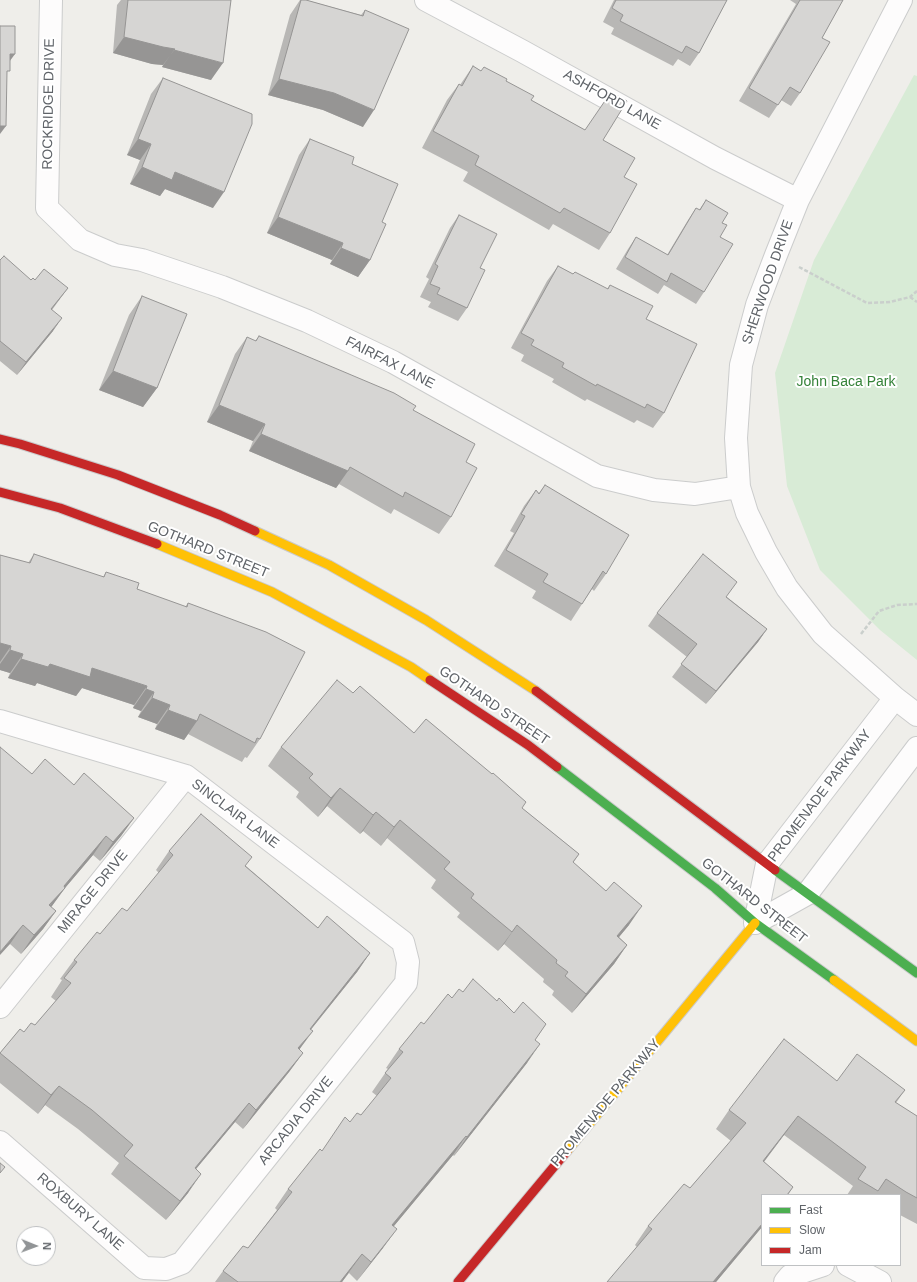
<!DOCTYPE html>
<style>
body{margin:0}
#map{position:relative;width:917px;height:1282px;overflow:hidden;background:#efeeea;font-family:Helvetica,sans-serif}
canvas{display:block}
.legend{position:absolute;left:761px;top:1194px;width:140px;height:72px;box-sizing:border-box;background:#fff;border:1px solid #bfc1c3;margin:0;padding:5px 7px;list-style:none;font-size:12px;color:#5f6368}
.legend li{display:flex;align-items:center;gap:8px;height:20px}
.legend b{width:20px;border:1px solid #bfc1c3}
.north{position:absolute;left:16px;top:1226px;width:40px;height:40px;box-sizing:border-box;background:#fff;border:1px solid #bfc1c3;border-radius:50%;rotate:91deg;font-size:11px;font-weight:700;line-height:16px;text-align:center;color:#5f6368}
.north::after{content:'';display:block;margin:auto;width:14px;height:18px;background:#919496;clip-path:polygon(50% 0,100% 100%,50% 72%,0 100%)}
</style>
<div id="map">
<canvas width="917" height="1282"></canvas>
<ul class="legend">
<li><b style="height:5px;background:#4caf50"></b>Fast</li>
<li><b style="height:5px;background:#ffc107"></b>Slow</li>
<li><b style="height:5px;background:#c62828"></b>Jam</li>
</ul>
<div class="north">N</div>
</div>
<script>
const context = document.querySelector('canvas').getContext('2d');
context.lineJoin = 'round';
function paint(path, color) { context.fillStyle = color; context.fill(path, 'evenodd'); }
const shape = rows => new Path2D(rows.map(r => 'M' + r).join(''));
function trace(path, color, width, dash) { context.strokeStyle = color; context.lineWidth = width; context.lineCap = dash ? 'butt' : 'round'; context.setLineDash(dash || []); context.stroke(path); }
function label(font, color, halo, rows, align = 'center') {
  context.font = font + ' Helvetica,sans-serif'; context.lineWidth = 4; context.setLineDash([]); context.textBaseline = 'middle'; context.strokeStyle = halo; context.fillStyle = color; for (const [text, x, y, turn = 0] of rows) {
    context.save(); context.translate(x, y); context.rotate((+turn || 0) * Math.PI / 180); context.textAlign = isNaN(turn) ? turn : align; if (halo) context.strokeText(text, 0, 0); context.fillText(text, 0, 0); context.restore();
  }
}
paint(shape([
 [914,75,917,76,917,660,880,630,820,570,787,486,775,373,814,260]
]), '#d8ebd6');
const street = shape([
 [51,0,47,208,80,240,115,255,142,260,222,287,307,321,393,362,597,476,654,490,695,494,739,487],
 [426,0,522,51,715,158,798,200],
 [901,0,798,200,776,255,757,305,741,365,736,438,739,487,747,513,766,552,787,588,823,634,895,698,917,715],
 [0,721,186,776,403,942,408,962,406,983,182,1263,166,1269,144,1268,0,1142],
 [755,923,767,864,895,698],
 [755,923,807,894,917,748],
 [0,1007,186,776],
 [848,1265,880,1282],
 [785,1282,790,1276,823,1265]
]);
const fast = shape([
 [557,767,715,888,755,923,834,980],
 [775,870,917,973]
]);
const slow = shape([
 [255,531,329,565,426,620,536,691],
 [157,544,272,592,411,667,430,680],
 [834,980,917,1041],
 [567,1151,755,923]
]);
const jam = shape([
 [0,439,20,444,118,475,220,515,255,531],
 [0,492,60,508,157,544],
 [430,680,528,745,557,767],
 [536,691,775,870],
 [458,1282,567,1151]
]);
trace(street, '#cbcccc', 24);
trace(fast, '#cacacb', 11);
trace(slow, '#cacacb', 11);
trace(jam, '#cacacb', 11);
trace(shape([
 [799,267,867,303,890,302,910,297,917,291],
 [910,297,917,302],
 [861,634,879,611,897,605,917,604]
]), '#cacfcc', 2.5, [4, 2]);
trace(street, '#fdfcfc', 22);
trace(fast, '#4caf50', 9);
trace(slow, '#ffc107', 9);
trace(jam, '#c62828', 9);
paint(shape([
 [121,0,231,0,211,80,162,67,163,65,152,64,113,53,117,5],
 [300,0,306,0,361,15,365,10,363,127,323,110,268,95,290,15],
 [614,0,727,0,699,53,690,66,678,59,673,66,611,34,614,28,603,22],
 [790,0,843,0,822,38,800,93,791,106,781,100,769,118,739,101,796,4],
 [473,66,481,71,506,81,531,100,603,140,624,177,610,233,599,250,553,224,549,230,463,181,468,172,422,148,447,100,459,84,460,85],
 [163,78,213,208,165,189,160,196,130,184,140,160,127,155,151,94],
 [310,139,352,164,382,222,370,260,358,277,330,264,332,260,267,233,299,155],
 [706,200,722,223,720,237,704,292,696,304,664,285,658,294,616,269,628,249,636,237,667,255,688,220,696,208,699,210],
 [459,215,480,268,467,308,458,321,428,307,431,302,420,297,429,279,426,277,450,228],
 [0,260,31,280,35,280,68,288,52,310,53,331,17,375,0,361],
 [558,266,573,274,607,289,610,285,664,413,653,428,637,420,634,423,587,399,585,401,552,382,554,379,521,361,524,355,511,348,547,281],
 [142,296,157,388,143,407,99,390,129,315],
 [259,336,413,410,466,462,451,517,439,534,394,509,391,514,339,484,336,488,249,451,253,441,207,422,235,354,247,337,255,341],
 [545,485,606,574,594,591,592,589,582,604,571,621,532,598,536,591,494,566,514,533,510,531,524,506,536,490,539,493],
 [34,554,103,577,106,572,137,589,185,607,188,603,260,739,247,758,245,757,242,762,188,734,184,740,155,729,157,724,138,717,141,711,133,708,134,705,82,688,76,696,37,683,35,686,8,678,10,673,0,670,0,555,28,563],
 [727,597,767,629,758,642,706,704,672,677,687,657,648,626,657,613],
 [353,693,414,733,522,808,579,854,573,863,629,925,619,937,627,945,614,964,572,1013,552,995,554,991,543,982,544,979,504,944,498,951,457,917,460,913,431,888,436,880,387,838,381,846,363,831,360,834,327,806,318,817,296,797,299,792,268,766,281,747],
 [32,774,74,785,134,818,121,836,100,861,93,855,65,888,51,907,56,911,43,929,21,954,10,944],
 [169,851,246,866,318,928,370,953,357,972,311,1029,299,1050,303,1053,289,1072,243,1129,235,1122,196,1169,188,1193,166,1220,111,1174,119,1163,78,1129,45,1105,38,1114,0,1083,0,1053,20,1029,24,1032,35,1025,56,1001,51,997,62,980,60,979,74,960,100,934,127,911,159,873,156,870],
 [463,992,497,1001,514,1013,546,1024,535,1040,527,1063,454,1156,453,1155,393,1227,383,1248,357,1281,349,1273,342,1282,215,1282,223,1271,248,1248,277,1210,275,1208,288,1189,322,1151,350,1122,361,1115,377,1096,372,1092,388,1069,386,1068,399,1049,424,1024,452,998],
 [837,1081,905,1090,896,1103,917,1116,917,1224,900,1215,900,1195,847,1195,853,1186,784,1135,764,1162,793,1187,788,1195,762,1195,762,1227,716,1282,637,1247,635,1245,648,1226,690,1188,731,1141,716,1129,729,1110]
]), '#b8b7b5');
paint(shape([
 [124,37,175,49,163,65,152,64,113,53],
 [174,50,223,63,211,80,162,67],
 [10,54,15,54,4,69],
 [279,79,334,93,374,110,363,127,323,110,268,95],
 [0,126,6,126,0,134],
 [138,139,151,144,140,160,127,155],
 [142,167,175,172,224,192,213,208,165,189,160,196,130,184],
 [278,217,343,243,332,260,267,233],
 [341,248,370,260,358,277,330,264],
 [68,288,58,301,42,322,51,309],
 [62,318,53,331,17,375,26,362],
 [113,371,157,388,143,407,99,390],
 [219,405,265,424,253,441,207,422],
 [261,434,348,471,336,488,249,451],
 [767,629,758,642,706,704,716,691],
 [0,643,11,646,0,662],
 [10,650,23,654,10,673,0,670,0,664],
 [21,659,50,664,92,668,147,686,134,705,82,688,76,696,37,683,35,686,8,678],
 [146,689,154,692,141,711,133,708],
 [152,698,170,705,157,724,138,717],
 [168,710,197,721,184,740,155,729],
 [340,788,327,806,318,817,331,798],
 [376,812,363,831,360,834,373,815],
 [134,818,121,836,100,861,113,842],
 [400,820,387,838,381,846,394,827],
 [106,836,93,855,65,888,52,906,36,924,64,886],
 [642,906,629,925,604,955,617,936],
 [56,911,43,929,21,954,34,935],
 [23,925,10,944,0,955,0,952],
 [517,925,504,944,498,951,512,932],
 [627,945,614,964,572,1013,586,994],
 [370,953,357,972,297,1047,310,1029],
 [313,1031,299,1050,298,1048],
 [540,1044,527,1063,454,1156,467,1137],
 [303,1053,289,1072,243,1129,256,1110],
 [59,1086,45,1105,38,1114,51,1095],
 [249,1103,235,1122,181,1187,195,1168],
 [798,1116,784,1135,750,1180,763,1161],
 [466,1136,453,1155,379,1244,392,1225],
 [201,1174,188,1193,166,1220,180,1201],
 [762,1224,762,1227,716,1282,713,1282],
 [397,1229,383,1248,357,1281,371,1262],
 [362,1254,342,1282,340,1282]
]), '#969594');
const building = shape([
 [128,0,231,0,223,63,174,50,175,49,163,47,124,37,128,0],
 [301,0,306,0,363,16,365,10,409,29,374,110,334,93,279,79,301,0],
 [616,0,727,0,699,53,686,46,682,53,620,21,623,15,612,8,616,0],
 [800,0,843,0,822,38,830,42,800,93,790,87,778,105,749,88,800,0],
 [0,26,15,26,15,54,10,54,10,71,7,71,6,126,0,126,0,26],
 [473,66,481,71,484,67,507,79,506,81,534,96,531,100,585,130,611,92,627,101,603,140,635,158,624,177,637,184,610,233,564,208,560,213,475,165,479,156,433,131,459,84,462,86,473,66],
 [163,78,252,114,252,124,224,192,175,172,172,180,142,167,151,144,138,139,163,78],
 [310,139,354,157,352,164,398,184,382,222,386,224,370,260,341,248,343,243,278,217,310,139],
 [706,200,728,213,722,223,727,225,720,237,733,244,704,292,671,273,667,282,625,257,636,237,668,255,696,208,700,210,706,200],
 [459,215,497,234,480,268,485,270,467,308,437,294,440,288,430,284,438,266,435,264,459,215],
 [4,256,31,280,33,278,35,280,44,269,68,288,51,309,62,318,26,362,0,341,0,260,4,256],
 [558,266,573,274,575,272,608,289,610,285,653,306,646,319,697,344,664,413,647,404,645,408,597,384,596,386,562,367,564,363,531,345,534,340,521,333,558,266],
 [142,296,187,314,157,388,113,371,142,296],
 [259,336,394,393,416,406,413,410,475,444,466,462,477,468,451,517,405,492,403,497,350,467,348,471,261,434,265,424,219,405,247,337,256,341,259,336],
 [545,485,629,535,606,574,603,571,582,604,543,582,548,574,506,550,525,516,521,514,536,490,539,494,545,485],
 [34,554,104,577,106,572,139,583,137,589,187,607,188,603,266,632,305,652,260,739,257,738,255,743,200,714,197,721,168,710,170,705,152,698,154,692,146,689,147,686,92,668,90,677,50,664,48,667,21,659,23,654,10,650,11,646,0,643,0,555,30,563,34,554],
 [703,554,737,582,726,597,767,629,716,691,681,664,697,644,657,613,703,554],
 [337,680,353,693,360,686,414,733,426,719,492,774,493,773,526,802,522,808,579,854,573,862,606,891,614,882,642,906,617,936,627,945,586,994,565,976,568,972,556,963,557,960,517,925,512,932,471,898,474,894,444,869,450,862,400,820,394,827,376,812,373,815,340,788,331,798,309,778,313,774,281,747,337,680],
 [0,747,32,774,45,759,74,785,84,773,134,818,113,842,106,836,64,886,65,888,49,905,56,911,34,935,23,925,0,952,0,747],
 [201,814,252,857,245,866,318,928,327,916,370,953,310,1029,313,1031,298,1048,303,1053,256,1110,249,1103,195,1168,201,1174,180,1201,124,1156,133,1145,92,1110,59,1086,51,1095,0,1053,20,1029,24,1032,31,1023,35,1025,71,983,64,978,77,962,74,960,97,932,100,934,122,908,127,911,173,855,169,851,201,814],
 [473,979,497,1001,499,998,514,1013,523,1002,546,1024,535,1040,540,1044,467,1137,466,1136,392,1225,397,1229,371,1262,362,1254,340,1282,238,1282,223,1271,243,1246,248,1248,292,1192,288,1189,320,1149,322,1151,345,1117,350,1122,357,1113,361,1115,391,1078,385,1073,403,1052,399,1049,421,1022,424,1024,448,994,452,998,459,989,463,992,473,979],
 [784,1039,837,1081,857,1054,905,1090,895,1102,917,1116,917,1198,906,1192,886,1179,878,1191,858,1179,866,1167,798,1116,763,1161,793,1187,787,1195,762,1195,762,1224,713,1282,607,1282,652,1229,648,1226,684,1184,690,1188,746,1123,729,1110,784,1039],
 [0,1163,5,1167,0,1173,0,1163]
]);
paint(building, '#d6d5d3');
trace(building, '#969594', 1);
label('14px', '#5f6368', '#fff', [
 ["ASHFORD LANE",612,100,29],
 ["ROCKRIDGE DRIVE",49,104,-89],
 ["SHERWOOD DRIVE",768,282,-71],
 ["FAIRFAX LANE",390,363,27],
 ["GOTHARD STREET",208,550,22],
 ["GOTHARD STREET",494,706,34],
 ["PROMENADE PARKWAY",820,796,-53],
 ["SINCLAIR LANE",235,814,37],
 ["MIRAGE DRIVE",93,892,-51],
 ["GOTHARD STREET",754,901,38],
 ["PROMENADE PARKWAY",606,1103,-50],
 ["ARCADIA DRIVE",296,1121,-51],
 ["ROXBURY LANE",80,1212,41]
]);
label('14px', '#348238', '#fff', [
 ["John Baca Park",846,382]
]);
</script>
